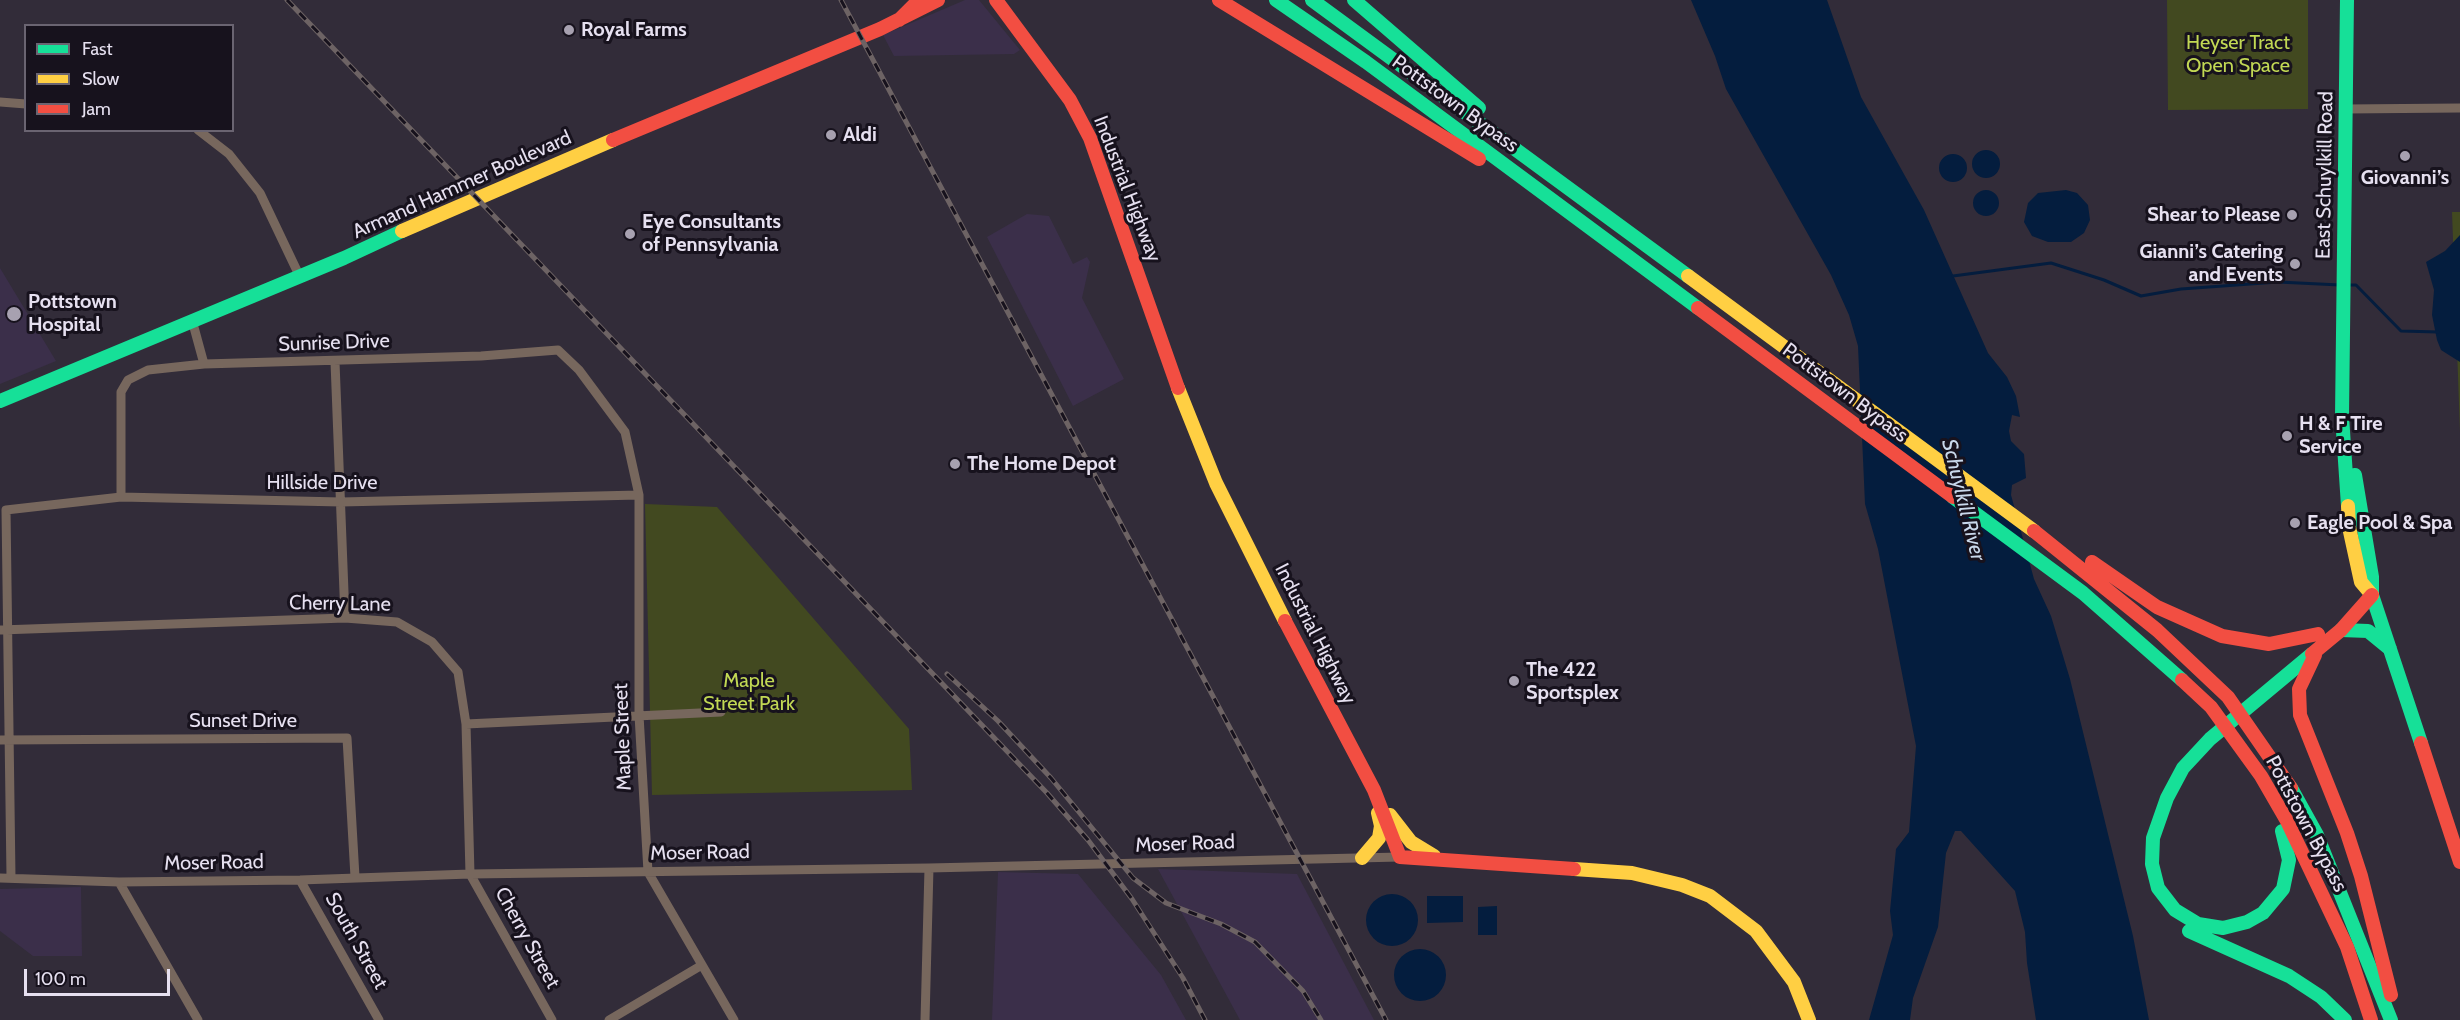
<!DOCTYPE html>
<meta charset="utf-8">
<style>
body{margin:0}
#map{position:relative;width:2460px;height:1020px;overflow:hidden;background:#322c39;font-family:Cabin,sans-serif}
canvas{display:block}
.legend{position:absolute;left:24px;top:24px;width:210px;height:108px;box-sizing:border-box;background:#17121d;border:2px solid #6a6471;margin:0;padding:8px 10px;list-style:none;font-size:18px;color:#e6e0f0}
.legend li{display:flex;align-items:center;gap:12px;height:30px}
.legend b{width:30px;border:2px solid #6a6471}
.scale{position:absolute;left:24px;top:969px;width:146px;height:27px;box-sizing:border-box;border:3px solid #e6e0f0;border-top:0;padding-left:8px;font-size:18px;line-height:21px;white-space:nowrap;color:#e6e0f0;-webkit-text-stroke:4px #17121d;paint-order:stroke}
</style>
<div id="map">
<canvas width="2460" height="1020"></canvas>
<ul class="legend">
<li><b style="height:8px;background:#16e098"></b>Fast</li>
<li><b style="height:8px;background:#ffcf43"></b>Slow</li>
<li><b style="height:8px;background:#f24e42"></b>Jam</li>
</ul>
<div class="scale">100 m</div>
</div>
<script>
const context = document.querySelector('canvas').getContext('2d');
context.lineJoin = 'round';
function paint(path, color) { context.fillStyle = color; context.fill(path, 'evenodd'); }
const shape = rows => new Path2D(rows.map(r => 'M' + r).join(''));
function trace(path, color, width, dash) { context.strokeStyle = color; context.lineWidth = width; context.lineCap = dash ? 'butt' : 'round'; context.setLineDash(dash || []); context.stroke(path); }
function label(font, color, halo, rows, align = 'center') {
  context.font = font + ' Cabin,sans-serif'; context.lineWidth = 6; context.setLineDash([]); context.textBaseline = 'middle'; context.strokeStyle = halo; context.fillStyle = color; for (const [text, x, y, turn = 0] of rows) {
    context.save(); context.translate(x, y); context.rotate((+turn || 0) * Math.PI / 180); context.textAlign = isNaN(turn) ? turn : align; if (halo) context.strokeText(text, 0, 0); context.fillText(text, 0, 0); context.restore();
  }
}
paint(shape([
 [965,0,979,0,1020,50,1014,54,894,56,883,35],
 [1027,214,1049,216,1073,264,1087,257,1090,262,1082,298,1124,379,1073,406,987,237],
 [0,268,56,361,0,384],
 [1158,869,1297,874,1374,1020,1240,1020],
 [998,872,1078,874,1161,975,1186,1020,992,1020],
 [81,887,82,956,33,956,0,931,0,889]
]), '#3b2f4a');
paint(shape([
 [2167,0,2308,0,2308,109,2168,110],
 [2452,212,2460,212,2460,432,2456,321],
 [645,504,717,507,909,729,912,790,652,795]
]), '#424920');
paint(shape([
 [1691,0,1827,0,1861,97,1924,210,1988,353,2007,377,2016,396,2020,417,2012,415,2009,431,2011,441,2024,454,2026,478,2012,485,2011,495,2034,579,2051,616,2070,679,2133,936,2149,1020,2036,1020,2027,963,2025,932,2015,891,1961,831,1955,831,1946,853,1938,927,1913,998,1910,1020,1869,1020,1893,935,1890,911,1896,849,1909,832,1916,746,1878,549,1865,504,1858,346,1849,315,1831,275,1726,89,1715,56],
 '1972 164a14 14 0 1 1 28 0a14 14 0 1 1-28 0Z',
 '1939 168a14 14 0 1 1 28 0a14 14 0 1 1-28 0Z',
 '1973 203a13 13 0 1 1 26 0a13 13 0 1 1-26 0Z',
 [2066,190,2077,193,2088,205,2090,220,2084,233,2071,242,2048,242,2032,236,2024,222,2028,203,2038,193],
 [2460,235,2460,362,2441,350,2437,340,2432,315,2434,290,2426,262,2445,251],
 '1366 920a26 26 0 1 1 52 0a26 26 0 1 1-52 0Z',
 [1427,896,1463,896,1463,922,1427,923],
 [1497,906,1497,935,1478,935,1478,907],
 '1394 975a26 26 0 1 1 52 0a26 26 0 1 1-52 0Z'
]), '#041d3e');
trace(shape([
 [1953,276,2051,263,2104,280,2141,296,2181,289,2278,282,2340,285],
 [2349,285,2356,285,2401,331,2438,332]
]), '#041d3e', 3);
trace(shape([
 [0,102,26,104],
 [2346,109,2460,108],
 [198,130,229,154,260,193,299,275],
 [192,320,204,364],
 [335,362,345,618],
 [121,497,121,392,128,380,148,370,204,364,481,356,558,350,579,370,625,432,639,495,639,715,648,872,734,1020],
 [0,630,345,618,397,622,432,642,458,672,466,724,470,874,552,1020],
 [466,724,721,712],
 [0,740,347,738,355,877],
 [11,877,6,510,121,497,341,502,639,495],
 [0,878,119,882,300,880,470,874,929,868,1400,857],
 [300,880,379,1020],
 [119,882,198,1020],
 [609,1020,702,965],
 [925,1020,929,868]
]), '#77675d', 9);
trace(shape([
 [1276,0,1366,62,1698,308],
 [1312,0,1688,276],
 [1354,0,1479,108],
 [2347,0,2342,416,2348,506],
 [0,401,344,258,402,231],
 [2355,475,2372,577,2372,595,2421,743],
 [1953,497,2083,593,2182,680],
 [2341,630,2368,631,2390,649],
 [2291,788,2317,835,2391,1020],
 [2282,831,2289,860,2283,889,2263,913,2247,922,2223,928,2198,924,2175,910,2158,888,2152,864,2153,838,2167,798,2183,768,2210,739,2312,654],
 [2189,931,2289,976,2321,997,2345,1020]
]), '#16e098', 14);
trace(shape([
 [402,231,613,140],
 [1688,276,2034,531],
 [1178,388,1216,483,1285,621],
 [2348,506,2349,527,2361,582,2372,595],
 [1390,815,1411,842,1434,856],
 [1362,858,1379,838,1381,826,1378,813],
 [1574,869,1632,873,1682,885,1710,896,1756,931,1794,982,1809,1020]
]), '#ffcf43', 14);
trace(shape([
 [996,0,1070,100,1090,138,1178,388],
 [1219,0,1479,159],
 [899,20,919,0],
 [613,140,880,29,938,0],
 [1698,308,1953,497],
 [2034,531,2157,630,2228,697,2291,788],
 [2092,562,2157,607,2222,636,2269,644,2318,634],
 [1285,621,1374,790,1400,857,1574,869],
 [2312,654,2341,630,2372,595],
 [2315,655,2299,689,2300,715,2347,833,2361,876,2391,995],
 [2182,680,2211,707,2261,776,2287,821,2347,947,2371,1020],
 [2421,743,2460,862]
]), '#f24e42', 14);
const rail = shape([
 [287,0,1047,793,1088,840,1132,899,1183,978,1205,1020],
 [841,0,1386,1020],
 [947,674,998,721,1051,778,1133,878,1166,903,1221,924,1255,942,1303,991,1321,1020]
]);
trace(rail, '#6d6364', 5);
trace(rail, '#17121d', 3, [9]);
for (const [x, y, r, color] of [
 [569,30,6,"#a7a1b0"],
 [831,135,6,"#a7a1b0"],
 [2405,156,6,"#a7a1b0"],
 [2292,215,6,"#a7a1b0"],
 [630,234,6,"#a7a1b0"],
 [2295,264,6,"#a7a1b0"],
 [14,314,8,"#a7a1b0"],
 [2287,436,6,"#a7a1b0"],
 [955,464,6,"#a7a1b0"],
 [2295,523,6,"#a7a1b0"],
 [1514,681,6,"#a7a1b0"]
]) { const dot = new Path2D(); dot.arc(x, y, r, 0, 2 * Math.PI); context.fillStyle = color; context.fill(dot); trace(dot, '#17121d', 2); }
label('bold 20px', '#e6e0f0', '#17121d', [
 ["Royal Farms",581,30],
 ["Aldi",843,135],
 ["Giovanni’s",2405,178,"center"],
 ["Shear to Please",2280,215,"right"],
 ["Eye Consultants",642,222],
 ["of Pennsylvania",642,245],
 ["Gianni’s Catering",2283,252,"right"],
 ["and Events",2283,275,"right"],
 ["Pottstown",28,302],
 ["Hospital",28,325],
 ["H & F Tire",2299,424],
 ["Service",2299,447],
 ["The Home Depot",967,464],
 ["Eagle Pool & Spa",2307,523],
 ["The 422",1526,670],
 ["Sportsplex",1526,693]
], 'left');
label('20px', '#c2d854', '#17121d', [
 ["Heyser Tract",2238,43],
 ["Open Space",2238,66],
 ["Maple",749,681],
 ["Street Park",749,704]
]);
label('20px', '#e6e0f0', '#17121d', [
 ["Pottstown Bypass",1455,104,36],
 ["East Schuylkill Road",2325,175,-89],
 ["Armand Hammer Boulevard",462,185,-24],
 ["Industrial Highway",1127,189,69],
 ["Sunrise Drive",334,343,-2],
 ["Pottstown Bypass",1845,393,37],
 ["Hillside Drive",322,483],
 ["Cherry Lane",340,604,1],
 ["Industrial Highway",1315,634,63],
 ["Sunset Drive",243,721],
 ["Maple Street",623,737,-92],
 ["Pottstown Bypass",2306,824,62],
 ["Moser Road",1185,844,-2],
 ["Moser Road",700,853,-1],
 ["Moser Road",214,863,-1],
 ["Cherry Street",527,938,61],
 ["South Street",356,941,61]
]);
label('italic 21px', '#c9d8eb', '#17121d', [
 ["Schuylkill River",1963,500,76]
]);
</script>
